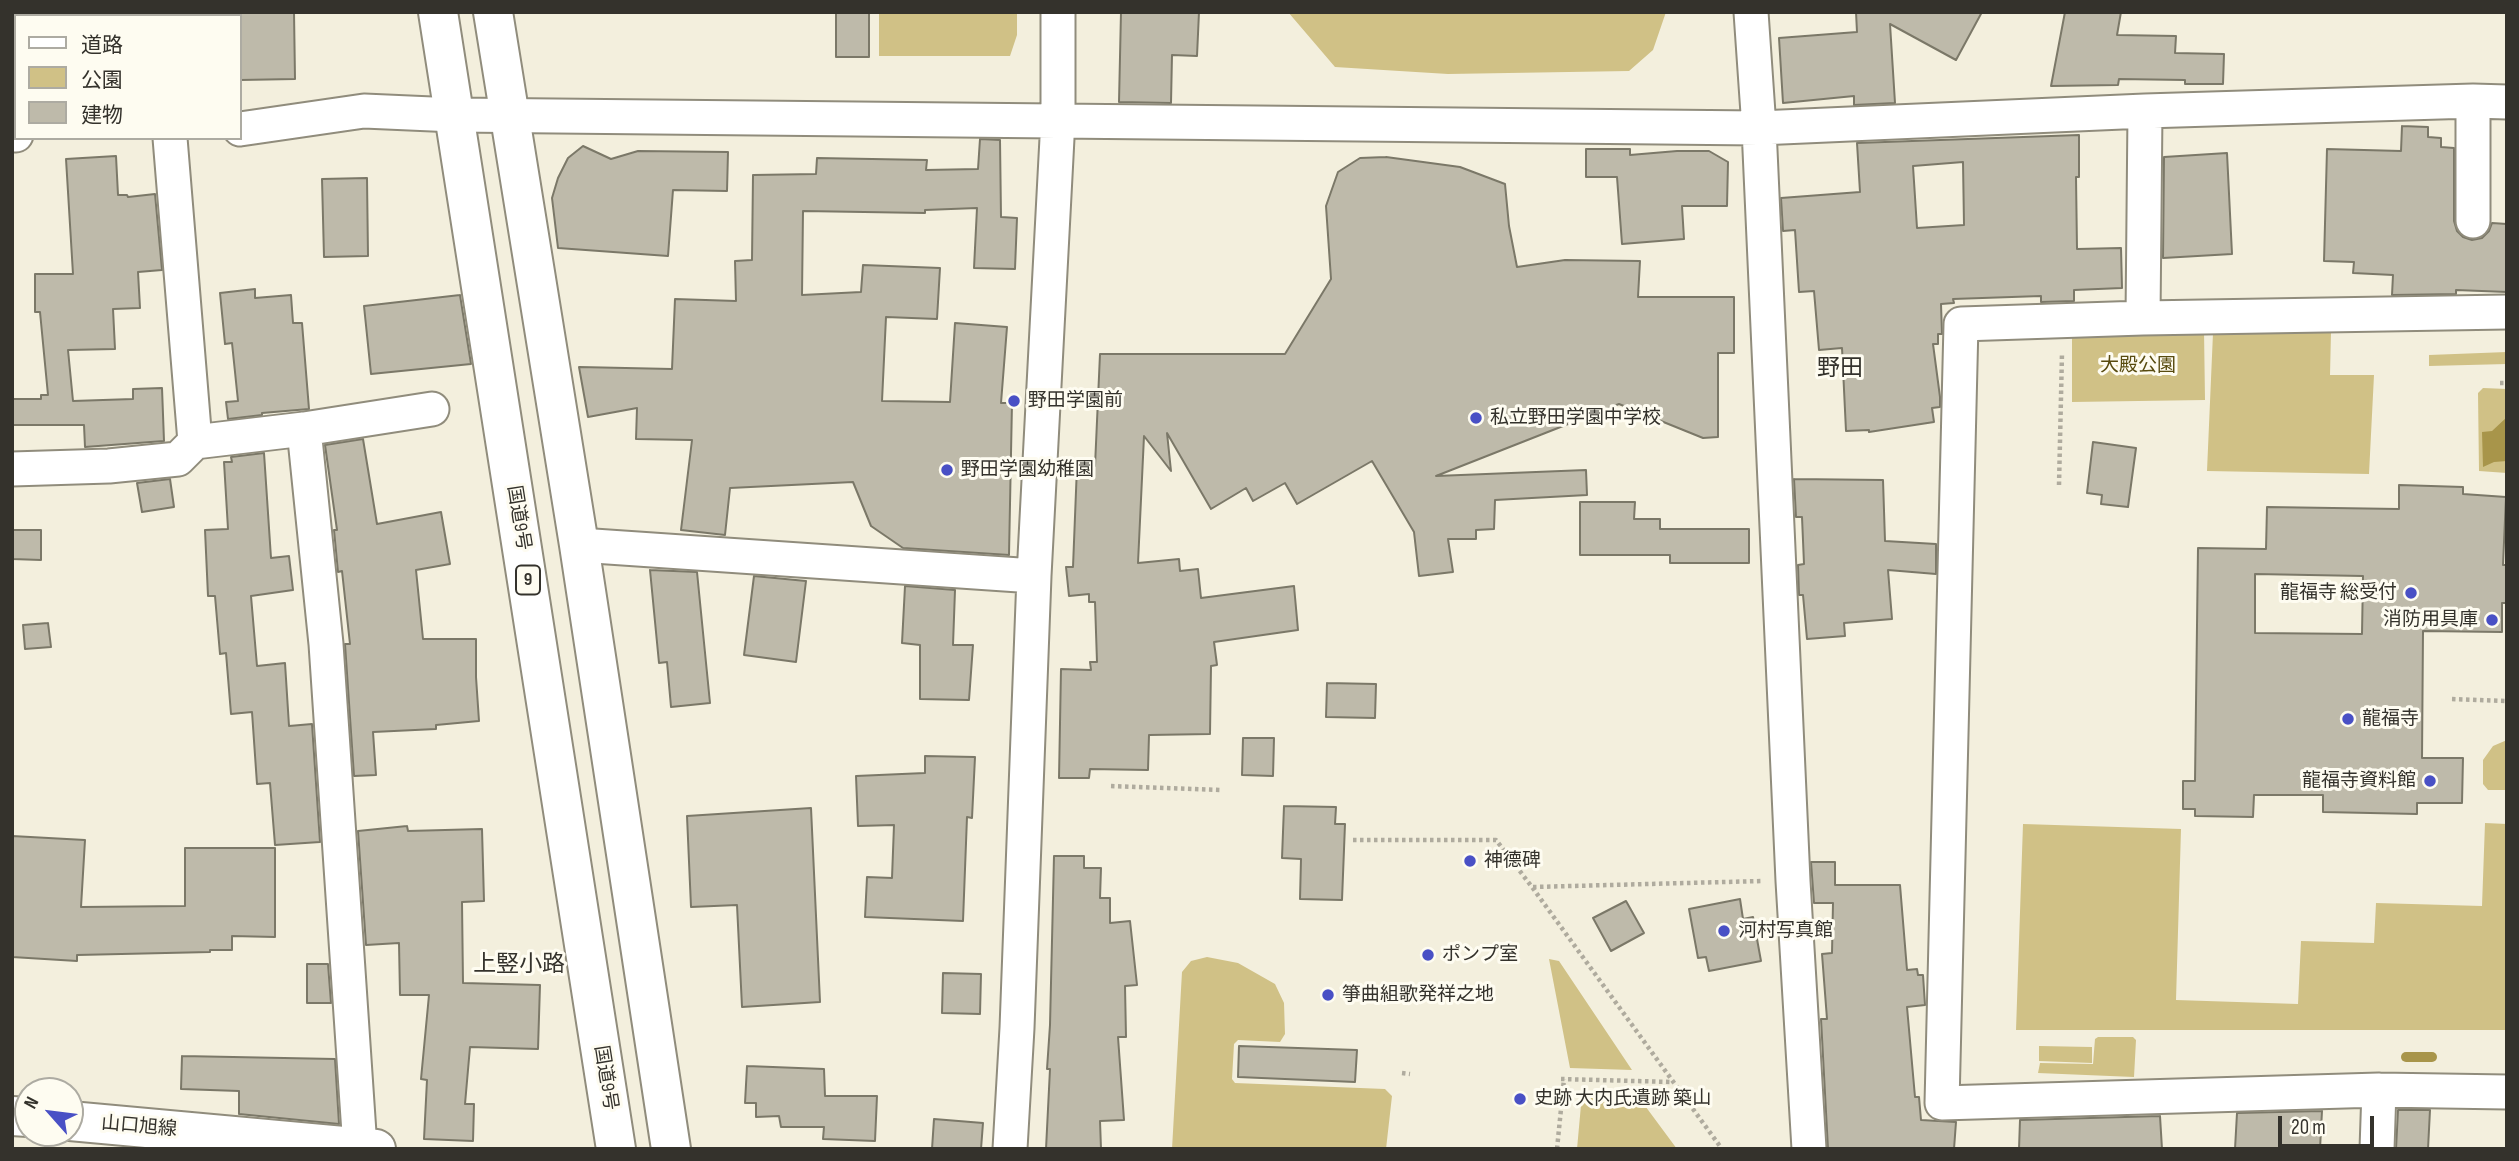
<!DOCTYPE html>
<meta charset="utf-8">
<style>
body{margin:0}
#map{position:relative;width:2519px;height:1161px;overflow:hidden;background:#f3efdd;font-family:"Sofia Sans Condensed","Noto Sans JP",sans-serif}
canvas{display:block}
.frame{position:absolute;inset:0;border:14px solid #34322c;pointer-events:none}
.legend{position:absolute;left:14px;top:14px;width:228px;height:126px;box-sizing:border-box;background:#fefcf1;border:2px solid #adaba2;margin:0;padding:9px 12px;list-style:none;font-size:21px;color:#34322c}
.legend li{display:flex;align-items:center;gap:14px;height:35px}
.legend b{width:35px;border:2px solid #adaba2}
.north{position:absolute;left:14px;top:1077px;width:70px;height:70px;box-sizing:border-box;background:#fefcf1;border:2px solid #adaba2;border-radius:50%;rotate:298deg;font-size:19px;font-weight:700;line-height:28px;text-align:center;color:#34322c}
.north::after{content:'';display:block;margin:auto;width:24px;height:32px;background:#4950c5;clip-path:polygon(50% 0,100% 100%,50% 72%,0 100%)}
.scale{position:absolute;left:2278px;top:1116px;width:96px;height:32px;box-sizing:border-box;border:4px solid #34322c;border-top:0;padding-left:9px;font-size:21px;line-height:24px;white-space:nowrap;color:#34322c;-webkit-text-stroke:5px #fefcf1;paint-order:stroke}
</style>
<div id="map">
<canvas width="2519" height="1161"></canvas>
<div class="frame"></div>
<ul class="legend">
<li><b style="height:9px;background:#fff"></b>道路</li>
<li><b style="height:19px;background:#d0c186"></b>公園</li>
<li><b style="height:19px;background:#bebaaa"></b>建物</li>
</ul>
<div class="north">N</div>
<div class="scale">20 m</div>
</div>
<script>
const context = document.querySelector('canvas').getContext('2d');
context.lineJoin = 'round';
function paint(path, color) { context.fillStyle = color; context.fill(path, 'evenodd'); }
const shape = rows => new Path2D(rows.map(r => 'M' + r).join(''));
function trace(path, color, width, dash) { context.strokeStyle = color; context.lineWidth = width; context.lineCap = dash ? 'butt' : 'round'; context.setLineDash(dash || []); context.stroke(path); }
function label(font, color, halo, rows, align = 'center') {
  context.font = font + ' "Sofia Sans Condensed","Noto Sans JP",sans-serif'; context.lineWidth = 6; context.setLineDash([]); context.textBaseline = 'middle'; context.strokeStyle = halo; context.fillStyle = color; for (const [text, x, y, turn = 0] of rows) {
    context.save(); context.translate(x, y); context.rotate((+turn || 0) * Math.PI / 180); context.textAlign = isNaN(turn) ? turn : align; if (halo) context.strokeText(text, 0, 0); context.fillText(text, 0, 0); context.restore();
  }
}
paint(shape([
 [879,12,1017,12,1017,35,1010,56,879,56],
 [1288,12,1666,12,1653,50,1629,71,1448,74,1335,67],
 [2204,330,2205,400,2072,402,2072,332],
 [2331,332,2330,375,2374,375,2369,474,2207,471,2213,333],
 [2507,352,2507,364,2429,366,2429,355],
 [2483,388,2507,389,2507,473,2479,471,2478,393],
 [2507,740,2507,790,2488,790,2483,784,2483,760,2493,746],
 [2485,823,2507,824,2507,1030,2016,1030,2023,824,2181,829,2176,1000,2298,1004,2301,941,2374,943,2376,903,2482,906],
 [1207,957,1238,963,1275,984,1284,1003,1285,1034,1280,1042,1238,1040,1234,1044,1232,1079,1235,1083,1385,1089,1392,1096,1386,1149,1172,1149,1182,972,1191,961],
 [1549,959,1559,961,1632,1070,1570,1068],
 [2098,1037,2133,1037,2136,1040,2134,1077,2038,1073,2040,1063,2093,1064,2095,1039],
 [2039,1046,2092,1047,2092,1063,2039,1061],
 [1582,1094,1640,1099,1677,1149,1577,1149]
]), '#d0c186');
paint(shape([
 [2507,417,2507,461,2494,462,2483,467,2482,432,2492,431]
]), '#a8954a');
trace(shape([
 [2406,1057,2432,1057]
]), '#a8954a', 10);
const building = shape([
 [240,12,294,12,295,79,240,80,240,12],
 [836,12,869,12,869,57,836,57,836,12],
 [1121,12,1199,12,1197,56,1172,55,1171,103,1119,102,1121,12],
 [1856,12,1982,12,1956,60,1890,24,1895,103,1854,105,1854,96,1783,103,1779,38,1857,32,1856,12],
 [2065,12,2121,12,2117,35,2176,36,2175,53,2224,54,2223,84,2185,84,2185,80,2119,79,2118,85,2051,86,2065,12],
 [2402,126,2428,127,2428,137,2441,138,2441,147,2454,148,2454,221,2457,231,2463,237,2472,240,2482,238,2489,231,2492,223,2507,224,2507,292,2456,290,2456,294,2392,295,2393,275,2353,273,2354,262,2324,261,2327,149,2401,151,2402,126],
 [2079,135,2079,177,2076,177,2077,249,2121,248,2122,288,2074,290,2074,301,2041,302,2041,296,1953,299,1954,303,1941,304,1942,334,1938,334,1938,344,1933,344,1940,397,1940,407,1932,408,1934,422,1869,432,1869,430,1846,431,1842,348,1819,350,1814,291,1799,292,1795,230,1783,231,1781,198,1860,192,1857,143,2079,135],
 [1963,162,1964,225,1917,228,1913,166,1963,162],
 [980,139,1000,140,1001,217,1017,218,1015,269,974,268,977,208,925,210,925,213,803,211,802,295,861,292,863,265,940,268,937,319,886,317,882,401,950,402,955,323,1007,327,1001,403,1012,403,1009,555,903,548,871,526,853,482,730,488,725,535,681,530,692,440,636,439,637,408,588,417,579,367,672,369,675,299,736,301,735,261,752,260,753,175,816,174,817,158,927,160,926,170,978,169,980,139],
 [583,146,611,159,638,151,728,152,727,191,673,190,668,256,558,248,552,198,558,178,568,158,583,146],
 [1586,149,1630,149,1630,155,1677,151,1709,151,1728,162,1727,206,1682,206,1684,239,1622,244,1617,177,1586,177,1586,149],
 [2227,153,2232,254,2163,258,2164,157,2227,153],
 [116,156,118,195,127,195,128,197,155,194,162,270,138,272,140,308,113,309,115,349,68,350,73,401,133,399,133,389,162,388,164,441,85,447,84,425,12,425,12,399,41,399,41,395,48,395,40,312,35,312,35,274,73,274,66,159,116,156],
 [1386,157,1460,167,1505,184,1509,226,1517,267,1565,260,1640,261,1638,297,1734,297,1734,353,1718,353,1718,437,1703,438,1619,404,1436,476,1586,470,1587,495,1495,500,1494,529,1476,530,1476,539,1448,539,1453,572,1419,576,1414,532,1372,461,1297,504,1285,483,1253,501,1246,488,1211,509,1167,433,1171,471,1144,436,1138,563,1179,559,1180,571,1198,569,1201,598,1294,586,1298,630,1214,642,1217,665,1211,666,1210,734,1149,735,1148,770,1090,769,1089,778,1059,778,1061,669,1091,670,1090,662,1097,662,1095,602,1089,602,1089,594,1069,596,1066,567,1073,567,1077,466,1095,466,1100,354,1285,354,1331,279,1326,206,1338,172,1360,158,1386,157],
 [367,178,368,256,324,257,322,179,367,178],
 [255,289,255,298,291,295,293,323,302,323,309,409,262,413,262,415,228,419,226,402,238,401,232,343,225,344,220,293,255,289],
 [460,295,471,364,371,374,364,306,460,295],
 [363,439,377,524,441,512,450,564,416,570,423,639,476,639,476,677,479,721,436,725,436,729,373,732,376,775,354,776,345,644,350,644,342,571,338,572,334,530,337,530,325,445,363,439],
 [2093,442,2136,448,2128,507,2101,504,2102,495,2087,493,2093,442],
 [264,453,271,558,289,556,293,590,251,596,257,666,285,663,289,726,312,724,320,842,275,845,270,783,257,784,252,712,231,714,226,653,220,654,215,596,208,596,205,530,228,529,224,462,232,462,231,457,264,453],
 [170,479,174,507,142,512,137,483,170,479],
 [1794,479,1883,480,1885,541,1936,544,1936,574,1888,570,1892,619,1844,623,1845,636,1807,639,1803,595,1799,595,1798,565,1804,564,1802,517,1796,517,1794,479],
 [2399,485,2463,487,2463,494,2506,497,2503,565,2507,565,2507,603,2502,603,2502,632,2423,631,2422,758,2463,758,2462,803,2417,803,2417,814,2323,812,2323,795,2254,795,2253,817,2195,816,2195,809,2183,809,2183,781,2195,781,2198,548,2266,549,2267,507,2399,509,2399,485],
 [2255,574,2363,576,2362,634,2255,633,2255,574],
 [1580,502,1635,502,1634,519,1660,519,1660,529,1749,529,1749,563,1670,563,1670,555,1580,555,1580,502],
 [12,530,41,530,41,560,12,559,12,530],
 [650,570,697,572,710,703,671,707,667,662,659,663,650,570],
 [754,576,806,581,796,662,744,655,754,576],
 [905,586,955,590,953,645,973,645,969,700,920,699,920,645,902,643,905,586],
 [48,623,51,647,25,649,23,625,48,623],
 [1327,683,1376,684,1375,718,1326,717,1327,683],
 [1243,738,1274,738,1273,776,1242,775,1243,738],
 [925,756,975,757,972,818,967,817,963,921,865,917,867,877,892,878,894,825,858,826,856,776,925,773,925,756],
 [1284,806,1336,807,1335,824,1345,824,1342,900,1300,899,1301,859,1282,858,1284,806],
 [811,808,820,1002,742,1007,737,905,691,907,687,816,811,808],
 [407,826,408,831,482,829,484,901,462,902,463,983,540,985,538,1049,470,1047,465,1104,474,1104,473,1141,424,1139,427,1080,421,1079,429,995,400,995,399,943,366,945,358,831,407,826],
 [12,836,85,840,81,907,185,906,185,848,275,848,275,937,232,936,232,950,210,950,210,952,77,955,77,961,12,957,12,836],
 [1054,856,1084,856,1084,868,1101,868,1100,898,1110,898,1110,923,1130,921,1137,985,1125,986,1126,1037,1118,1037,1124,1120,1100,1121,1101,1149,1046,1149,1050,1069,1047,1069,1050,1025,1054,856],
 [1811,862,1835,862,1835,885,1900,885,1907,970,1917,969,1918,975,1923,975,1925,1005,1907,1007,1915,1097,1919,1097,1921,1120,1956,1122,1954,1149,1828,1149,1821,1019,1827,1019,1822,954,1832,953,1833,903,1814,903,1811,862],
 [1740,899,1743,919,1753,917,1761,961,1709,971,1706,957,1698,958,1689,909,1740,899],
 [1626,901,1644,933,1611,951,1593,918,1626,901],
 [307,964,328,964,331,1003,307,1003,307,964],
 [943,973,981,974,980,1014,942,1013,943,973],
 [1239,1046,1357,1050,1355,1082,1238,1077,1239,1046],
 [182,1056,335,1059,339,1124,239,1114,239,1091,181,1089,182,1056],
 [747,1066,824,1069,825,1096,877,1096,875,1141,823,1139,824,1127,781,1127,779,1116,756,1117,756,1103,745,1103,747,1066],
 [2398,1110,2430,1110,2428,1149,2396,1149,2398,1110],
 [2322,1111,2320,1149,2235,1149,2237,1113,2322,1111],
 [2160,1116,2162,1149,2019,1149,2020,1120,2160,1116],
 [934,1119,983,1123,981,1149,932,1149,934,1119]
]);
paint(building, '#bebaaa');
trace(building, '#7b7868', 2);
const minor = shape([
 [1751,12,1759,128,1793,881,1809,1149],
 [240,129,364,111,455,115,1759,128,2145,111,2473,101,2507,102],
 [12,135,16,135],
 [170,138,195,442],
 [2473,221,2473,101],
 [2507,312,2143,318,1961,324,1942,1103,2379,1090,2507,1092],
 [2143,318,2145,111],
 [304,429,326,644,360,1148],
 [12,469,109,466,178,459,195,442,304,429,432,409],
 [579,545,1034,576],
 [1010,1149,1017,1028,1034,576,1058,119,1058,12],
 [2377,1149,2379,1090]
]);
const major = shape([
 [12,1116,28,1117],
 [70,1121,376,1149]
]);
const highway = shape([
 [438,12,616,1149],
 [493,12,579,545,671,1149]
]);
trace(minor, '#908c7c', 37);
trace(major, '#908c7c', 42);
trace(highway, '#908c7c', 42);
trace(shape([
 [2500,383,2507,383],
 [2059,485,2062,353],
 [2452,699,2507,701],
 [1111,786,1221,790],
 [1353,840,1496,840,1532,887,1722,1149],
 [1533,887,1763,881],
 [1402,1073,1410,1074],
 [1561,1079,1672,1082],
 [1557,1149,1564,1079]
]), '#afab9e', 4.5, [3.5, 3.5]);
trace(minor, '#fff', 33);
trace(major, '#fff', 38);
trace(highway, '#fff', 38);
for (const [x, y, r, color] of [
 [1014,401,7,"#4950c5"],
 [1476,418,7,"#4950c5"],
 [947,470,7,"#4950c5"],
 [2411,593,7,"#4950c5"],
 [2492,620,7,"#4950c5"],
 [2348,719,7,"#4950c5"],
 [2430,781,7,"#4950c5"],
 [1470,861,7,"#4950c5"],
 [1724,931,7,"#4950c5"],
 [1428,955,7,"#4950c5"],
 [1328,995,7,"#4950c5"],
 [1520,1099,7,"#4950c5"]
]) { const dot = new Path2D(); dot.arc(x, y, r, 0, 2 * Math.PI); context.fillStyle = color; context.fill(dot); trace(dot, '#fefcf1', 2.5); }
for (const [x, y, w] of [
 [528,580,24]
]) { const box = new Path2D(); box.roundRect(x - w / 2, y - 14.5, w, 29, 5); context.fillStyle = '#fefcf1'; context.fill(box); trace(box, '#34322c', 2); }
label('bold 18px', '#34322c', null, [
 ["9",528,580]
]);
label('19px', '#584b0f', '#fefcf1', [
 ["大殿公園",2138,366]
]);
label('19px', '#34322c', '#fefcf1', [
 ["野田学園前",1028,401],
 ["私立野田学園中学校",1490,418],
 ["野田学園幼稚園",961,470],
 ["龍福寺 総受付",2397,593,"right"],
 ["消防用具庫",2478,620,"right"],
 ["龍福寺",2362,719],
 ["龍福寺資料館",2416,781,"right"],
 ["神德碑",1484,861],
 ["河村写真館",1738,931],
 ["ポンプ室",1442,955],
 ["箏曲組歌発祥之地",1342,995],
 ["史跡 大内氏遺跡 築山",1534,1099]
], 'left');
label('19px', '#34322c', '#fefcf1', [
 ["国道9号",518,518,81],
 ["国道9号",605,1078,81],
 ["山口旭線",139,1127,5]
]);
label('23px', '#34322c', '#fefcf1', [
 ["野田",1840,369],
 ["上竪小路",519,965]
]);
</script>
